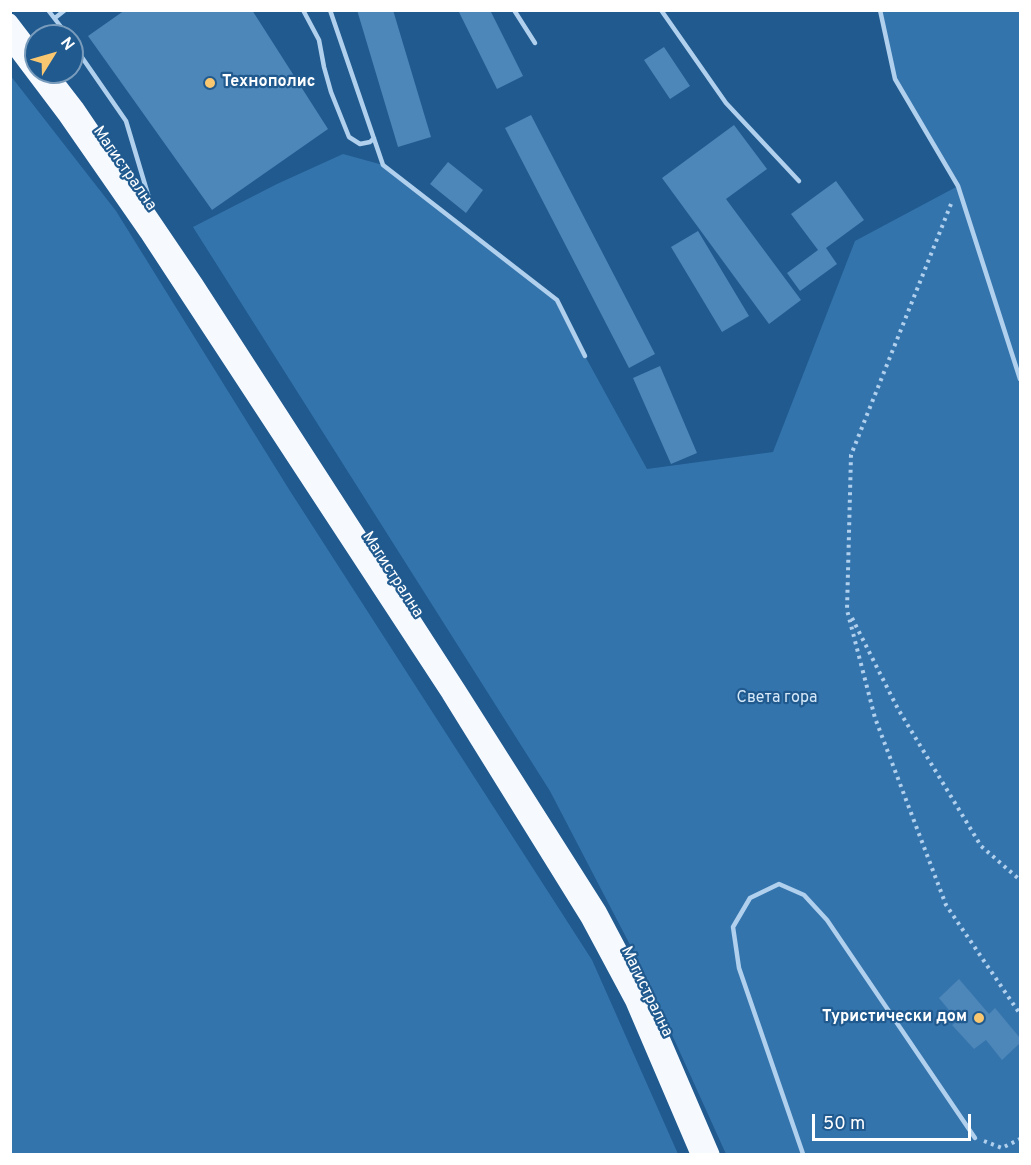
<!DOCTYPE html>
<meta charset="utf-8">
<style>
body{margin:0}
#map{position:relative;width:1031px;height:1165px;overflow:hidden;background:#205a8f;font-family:Overpass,sans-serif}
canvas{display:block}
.frame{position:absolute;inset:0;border:12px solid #fff;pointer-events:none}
.north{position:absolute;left:24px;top:24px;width:60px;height:60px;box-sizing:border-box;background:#205a8f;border:2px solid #799cbc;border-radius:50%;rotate:53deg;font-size:16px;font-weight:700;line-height:24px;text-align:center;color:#fff}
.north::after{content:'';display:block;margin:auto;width:21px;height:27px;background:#fac771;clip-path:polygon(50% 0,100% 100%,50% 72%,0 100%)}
.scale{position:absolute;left:812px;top:1114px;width:159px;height:27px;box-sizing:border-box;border:3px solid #fff;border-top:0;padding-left:8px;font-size:18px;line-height:21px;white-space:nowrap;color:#fff;-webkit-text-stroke:4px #205a8f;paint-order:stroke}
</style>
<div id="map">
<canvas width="1031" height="1165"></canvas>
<div class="frame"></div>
<div class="north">N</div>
<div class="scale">50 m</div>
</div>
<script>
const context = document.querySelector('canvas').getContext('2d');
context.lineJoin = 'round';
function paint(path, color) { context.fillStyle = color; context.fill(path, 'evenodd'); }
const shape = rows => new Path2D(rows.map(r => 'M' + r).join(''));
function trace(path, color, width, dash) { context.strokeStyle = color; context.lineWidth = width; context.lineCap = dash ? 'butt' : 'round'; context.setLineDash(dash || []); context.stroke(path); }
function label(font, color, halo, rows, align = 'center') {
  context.font = font + ' Overpass,sans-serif'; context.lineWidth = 4.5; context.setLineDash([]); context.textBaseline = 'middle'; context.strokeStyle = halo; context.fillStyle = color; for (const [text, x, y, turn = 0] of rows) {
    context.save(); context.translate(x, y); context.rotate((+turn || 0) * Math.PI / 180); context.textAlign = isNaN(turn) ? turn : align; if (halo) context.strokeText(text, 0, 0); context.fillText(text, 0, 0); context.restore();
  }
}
paint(shape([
 [880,11,1020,11,1020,1154,726,1154,640,964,550,791,193,227,277,184,343,154,383,165,557,300,585,356,647,469,773,452,855,241,958,186,895,79],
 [10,75,116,211,290,491,592,960,678,1154,11,1154]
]), '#3474ad');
paint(shape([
 [125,10,252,10,328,129,212,210,88,36],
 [357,10,393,10,431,137,398,147],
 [458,10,490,10,523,76,497,89],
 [664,47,690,86,670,99,644,60],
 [531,115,655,354,629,368,505,128],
 [734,125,767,169,726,199,801,300,769,324,662,178],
 [448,162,483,190,466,213,430,184],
 [836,181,864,220,826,248,837,264,800,291,787,273,818,250,791,214],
 [698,231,749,316,722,332,671,247],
 [660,366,697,453,671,464,633,378],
 [959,979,989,1014,995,1008,1020,1038,1020,1043,1002,1060,986,1040,974,1049,952,1025,958,1021,939,998]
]), '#4d86b8');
trace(shape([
 [951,204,851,455,847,610,875,718,946,905,1020,1014],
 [852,618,898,709,981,846,1020,880],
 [984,1141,1002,1148,1020,1139]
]), '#b0d0ed', 4, [3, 4.5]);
trace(shape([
 [48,10,68,36],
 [303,10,319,40,324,67,331,92,349,137,360,144,370,142,374,138],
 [330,10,383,165,557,300,585,356],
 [514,10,535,43],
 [661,10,726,103,799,181],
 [880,10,895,79,958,186,1020,379],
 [55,18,65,10],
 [72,43,126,121,152,208],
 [803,1154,739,968,733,927,750,898,779,884,804,895,827,920,975,1138]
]), '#b0d0ed', 4.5);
trace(shape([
 [10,21,36,55],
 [10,42,65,115,147,233,449,694,588,918,633,1002,698,1154],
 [49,72,76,107,196,284,458,689,599,911,645,998,712,1154]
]), '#f6faff', 15);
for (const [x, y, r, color] of [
 [210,83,6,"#fac771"],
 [979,1018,6,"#fac771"]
]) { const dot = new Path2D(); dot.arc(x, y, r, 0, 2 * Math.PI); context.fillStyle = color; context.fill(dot); trace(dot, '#205a8f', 2); }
label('bold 16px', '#fff', '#205a8f', [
 ["Технополис",222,83],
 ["Туристически дом",967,1018,"right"]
], 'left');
label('16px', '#fff', '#205a8f', [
 ["Магистрална",124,169,55],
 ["Магистрална",392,575,57],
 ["Магистрална",646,992,64]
]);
label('16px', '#d6e9f9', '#205a8f', [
 ["Света гора",777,699]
]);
</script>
